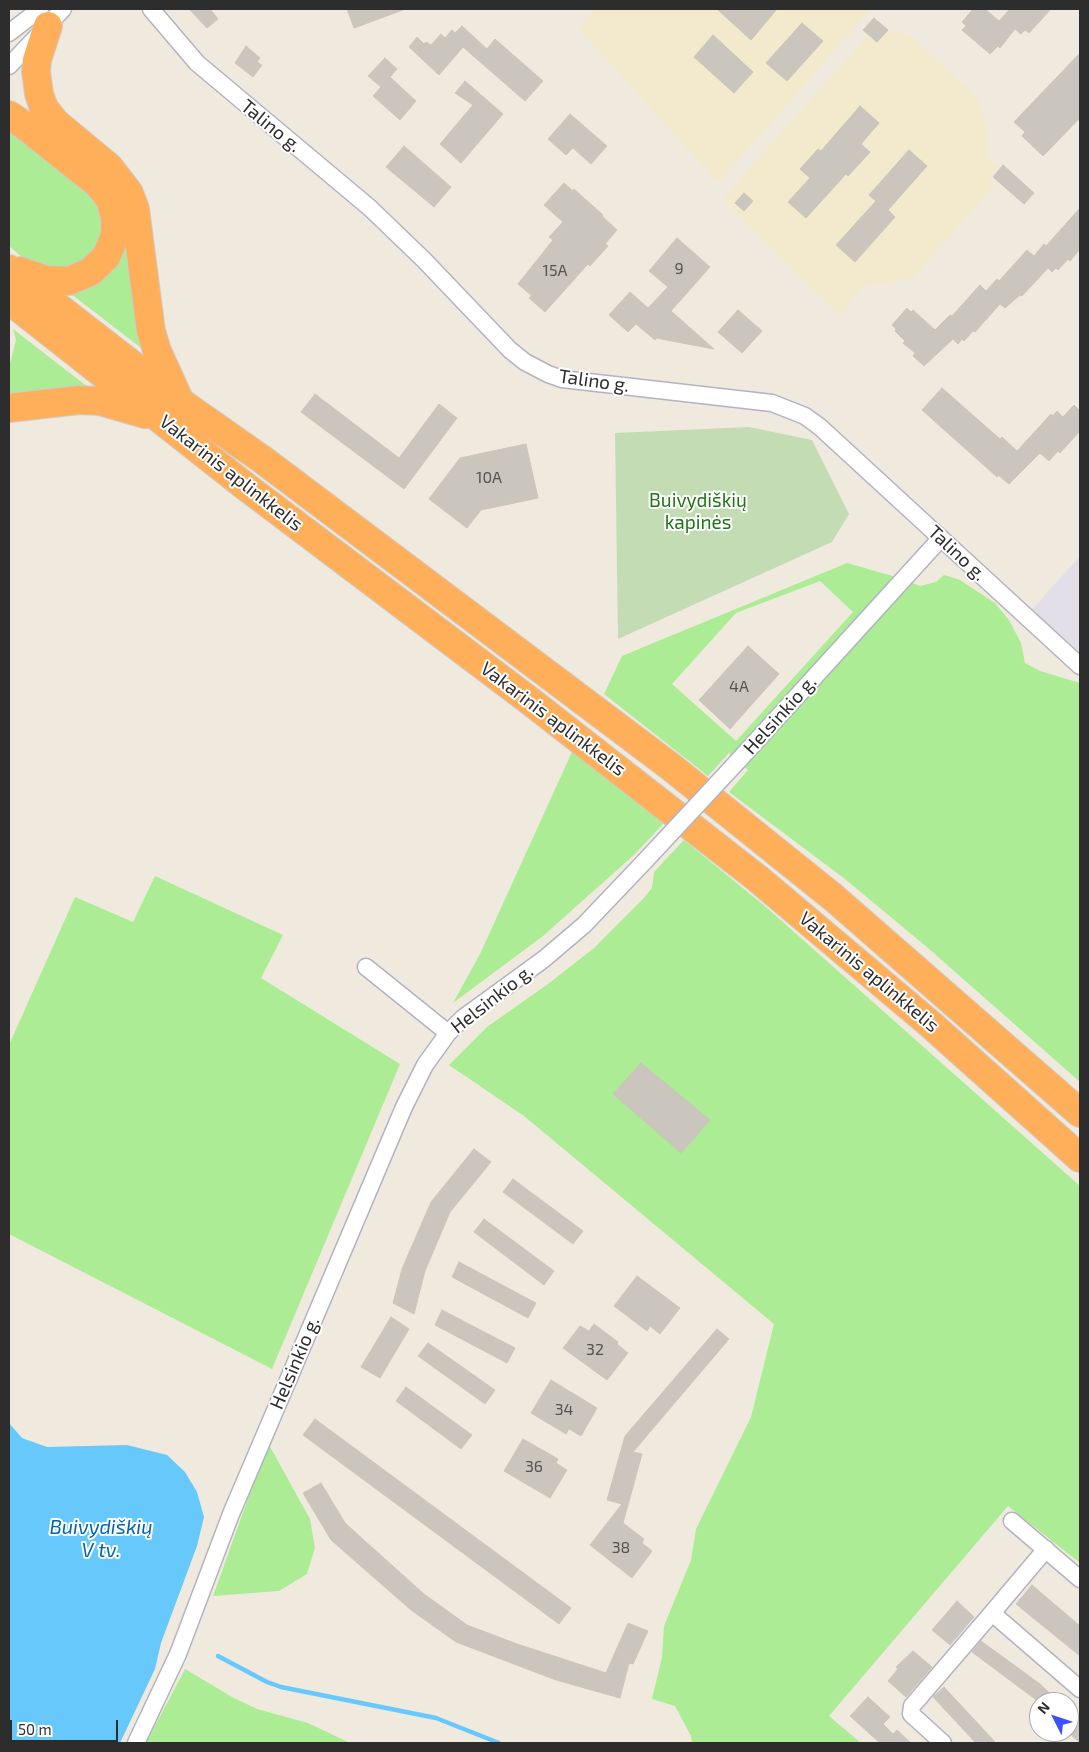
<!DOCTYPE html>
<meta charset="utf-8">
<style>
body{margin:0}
#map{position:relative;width:1089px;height:1752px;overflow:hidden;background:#f0eade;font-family:"Exo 2",sans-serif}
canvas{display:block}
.frame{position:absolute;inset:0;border:10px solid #2d2d2d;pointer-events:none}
.north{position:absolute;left:1029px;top:1692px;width:50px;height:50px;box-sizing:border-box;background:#fff;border:1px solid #ababab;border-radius:50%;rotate:311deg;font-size:14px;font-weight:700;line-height:20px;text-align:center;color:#2d2d2d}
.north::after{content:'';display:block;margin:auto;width:18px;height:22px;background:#3c50ff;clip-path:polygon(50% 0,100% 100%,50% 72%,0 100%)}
.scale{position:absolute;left:10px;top:1720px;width:108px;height:22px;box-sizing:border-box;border:2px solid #2d2d2d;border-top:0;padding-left:6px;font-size:15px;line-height:18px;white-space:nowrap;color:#2d2d2d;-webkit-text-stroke:4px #fff;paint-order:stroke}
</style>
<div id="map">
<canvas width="1089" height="1752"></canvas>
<div class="frame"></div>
<div class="north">N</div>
<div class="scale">50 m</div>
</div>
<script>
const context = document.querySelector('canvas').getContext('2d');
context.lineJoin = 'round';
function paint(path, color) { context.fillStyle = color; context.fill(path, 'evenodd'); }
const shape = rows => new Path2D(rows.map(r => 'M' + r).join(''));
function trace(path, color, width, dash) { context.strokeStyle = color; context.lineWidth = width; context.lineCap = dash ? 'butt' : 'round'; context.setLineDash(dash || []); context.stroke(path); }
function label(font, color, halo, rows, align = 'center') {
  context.font = font + ' "Exo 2",sans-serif'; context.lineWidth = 4; context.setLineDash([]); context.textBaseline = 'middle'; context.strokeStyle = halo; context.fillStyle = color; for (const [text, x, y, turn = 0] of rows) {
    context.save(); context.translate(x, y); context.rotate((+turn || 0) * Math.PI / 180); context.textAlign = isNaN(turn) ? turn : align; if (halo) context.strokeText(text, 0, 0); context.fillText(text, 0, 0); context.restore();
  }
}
paint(shape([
 [1080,556,1080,660,1028,614]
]), '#e2dfe8');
paint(shape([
 [596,9,871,9,718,183,578,28],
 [874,18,888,30,906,33,977,96,985,120,990,160,999,167,989,179,995,185,912,279,864,286,840,316,722,199,868,35,863,30]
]), '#f3e9cc');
paint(shape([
 [9,126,104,208,102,246,69,272,30,264,9,246],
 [125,238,145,351,66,290],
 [13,329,93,391,9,397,9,367,16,340],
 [847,563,896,577,920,586,936,582,944,575,960,580,995,603,1009,620,1021,643,1025,663,1040,671,1080,683,1080,1082,928,948,845,879,729,792,748,770,729,753,708,776,604,694,622,656],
 [820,581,853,612,736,741,672,684,736,613],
 [572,752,664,823,635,854,543,936,453,1003,480,954],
 [684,840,766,907,1080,1186,1080,1563,1008,1506,829,1716,861,1743,692,1743,691,1736,675,1706,652,1699,662,1657,664,1626,691,1560,696,1529,751,1417,774,1324,524,1116,449,1065,487,1027,548,984,594,948,643,899,652,888,654,872],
 [155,876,283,935,261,978,400,1064,272,1369,9,1234,9,1045,75,897,133,922],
 [268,1443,310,1519,315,1548,307,1574,279,1591,213,1596],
 [185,1669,232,1697,257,1709,308,1723,350,1743,146,1743]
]), '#abec95');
paint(shape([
 [749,427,812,440,849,514,832,542,618,639,615,433]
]), '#c4dcb3');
paint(shape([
 [9,1423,22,1438,47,1447,127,1445,167,1455,185,1472,197,1492,204,1517,197,1546,161,1643,155,1669,120,1743,12,1743,9,1740]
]), '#67c8fc');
trace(shape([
 [218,1656,267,1682,281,1687,436,1718,499,1743]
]), '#67c8fc', 4.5);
const building = shape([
 [189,9,210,9,218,19,207,28,189,9],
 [347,9,402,9,403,10,354,28,347,9],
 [717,9,777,9,751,40,717,9],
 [973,9,985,9,999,21,1010,9,1051,9,1029,33,1025,30,1021,34,1015,29,1000,48,998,46,990,54,962,30,966,26,962,22,973,9],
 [874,18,888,30,877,42,863,30,874,18],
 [802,23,823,41,787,81,766,63,802,23],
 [462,26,487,49,495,39,543,81,525,101,463,47,439,75,409,47,417,37,424,44,426,42,431,45,441,34,445,38,452,30,455,33,462,26],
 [713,35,753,72,734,93,694,57,713,35],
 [246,46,260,58,257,62,262,65,253,77,235,63,246,46],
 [1080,53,1080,118,1043,156,1022,136,1025,132,1014,122,1080,53],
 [385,58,397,69,390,77,416,101,400,120,373,96,381,87,368,76,385,58],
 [465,81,503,114,461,163,440,144,473,105,455,93,465,81],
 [860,106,879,123,861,144,870,152,848,176,846,174,806,218,788,202,810,178,800,169,818,149,821,151,860,106],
 [570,114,607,146,591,164,573,148,566,155,548,139,570,114],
 [404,146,451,187,434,207,386,167,404,146],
 [909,150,927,166,888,210,895,217,855,262,836,245,876,201,869,195,909,150],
 [1003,165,1034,193,1024,204,993,177,1003,165],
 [564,183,573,191,574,189,603,215,602,216,617,230,605,244,608,246,590,266,588,264,545,312,529,298,532,296,518,284,553,240,549,237,563,222,544,205,564,183],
 [744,193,753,201,744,211,735,203,744,193],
 [1080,208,1080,249,1070,261,1068,259,1058,270,1056,268,1052,272,1048,268,1022,296,1020,295,1005,308,1000,304,975,332,973,331,964,341,962,339,958,344,953,339,924,366,913,356,915,353,903,343,905,341,895,331,896,329,892,325,907,308,911,312,913,310,935,330,950,315,952,316,980,285,986,291,997,279,999,281,1027,250,1034,256,1044,244,1046,246,1080,208],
 [677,238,710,267,671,311,714,349,656,338,655,340,636,324,628,332,609,315,630,292,648,308,668,287,649,271,677,238],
 [738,310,762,331,742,353,718,332,738,310],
 [942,388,1000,439,1002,437,1017,451,1051,414,1053,416,1057,411,1063,417,1074,405,1080,411,1080,431,1060,453,1058,451,1049,461,1040,453,1009,484,998,475,997,477,922,410,942,388],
 [315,394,399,458,439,404,457,418,404,489,301,412,315,394],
 [526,444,538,498,481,510,467,528,429,499,460,458,526,444],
 [748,646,779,674,730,729,699,700,748,646],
 [641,1063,710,1120,681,1153,613,1094,641,1063],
 [474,1149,491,1162,450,1212,425,1271,414,1314,393,1303,402,1269,431,1202,474,1149],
 [513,1179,583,1231,573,1244,503,1192,513,1179],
 [484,1219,554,1271,544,1285,474,1232,484,1219],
 [459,1262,536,1303,528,1318,452,1277,459,1262],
 [637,1276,680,1308,660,1334,650,1326,647,1331,614,1306,637,1276],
 [442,1310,515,1348,507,1363,435,1325,442,1310],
 [391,1317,409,1329,380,1378,361,1367,391,1317],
 [594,1324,618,1342,617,1344,628,1353,607,1380,563,1348,580,1326,589,1331,594,1324],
 [717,1329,729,1339,633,1452,642,1454,623,1523,644,1539,642,1543,652,1551,632,1578,590,1545,622,1504,607,1500,625,1436,717,1329],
 [428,1343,495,1390,485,1404,418,1356,428,1343],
 [551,1380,597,1408,581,1436,569,1429,566,1434,531,1413,551,1380],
 [406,1387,472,1435,461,1449,396,1401,406,1387],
 [315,1419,571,1608,559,1624,303,1435,315,1419],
 [523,1439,558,1459,556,1463,567,1470,550,1498,504,1471,523,1439],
 [321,1483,345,1523,424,1594,467,1625,517,1644,606,1673,628,1623,648,1631,633,1664,629,1663,620,1698,556,1680,456,1642,411,1610,331,1540,303,1493,321,1483],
 [1032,1585,1080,1626,1080,1656,1016,1604,1032,1585],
 [957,1601,974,1617,950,1645,932,1630,957,1601],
 [981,1641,1040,1684,1059,1702,1039,1702,972,1652,981,1641],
 [913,1651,932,1667,906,1697,888,1681,898,1669,896,1667,913,1651],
 [944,1687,996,1743,976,1743,933,1697,944,1687],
 [868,1697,890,1717,883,1724,893,1734,897,1730,911,1743,880,1743,850,1716,868,1697],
 [1069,1712,1080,1722,1080,1743,1069,1733,1069,1712]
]);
paint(building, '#cbc6bd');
trace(building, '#ccc6b7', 1);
const street = shape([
 [151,9,197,63,370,208,424,260,510,350,525,362,548,374,562,379,772,403,805,416,820,427,1080,666],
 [9,33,40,9],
 [9,66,63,9],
 [738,761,941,538],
 [366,967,448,1033],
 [1012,1521,1080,1579],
 [992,1613,1046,1549],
 [136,1743,178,1654,231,1514,312,1324,404,1107,425,1065,448,1033,463,1018,544,959,584,925,644,862],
 [943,1743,911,1714,912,1706,992,1613,1080,1689]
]);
const highway = shape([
 [48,26,37,60,36,71,39,94,44,108,56,123,109,167,129,193,135,209,151,331,157,351,178,397],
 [9,115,24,125,98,184,110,199,115,217,115,236,106,257,90,272,69,281,46,280,20,271],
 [9,269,179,401,263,460,671,767,834,898,1080,1113],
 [9,300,245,486,530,701,757,878,929,1023,1080,1158],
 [9,408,79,400,100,401,145,414]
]);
trace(street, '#b2b3c2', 19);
trace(highway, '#cdcdcd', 30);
trace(street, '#fff', 16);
trace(highway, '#ffaf5a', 28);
const streetBridge = shape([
 [644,862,738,761]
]);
trace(streetBridge, '#b2b3c2', 19, []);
trace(streetBridge, '#fff', 16);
label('16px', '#545351', null, [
 ["9",679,269],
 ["15A",555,271],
 ["10A",489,478],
 ["4A",739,687],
 ["32",595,1350],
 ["34",564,1410],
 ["36",534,1467],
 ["38",621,1548]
]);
label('19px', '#2d2d2d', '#fff', [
 ["Talino g.",271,126,39],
 ["Talino g.",594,381,8],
 ["Vakarinis aplinkkelis",231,473,38],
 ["Talino g.",957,553,43],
 ["Helsinkio g.",780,715,-48],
 ["Vakarinis aplinkkelis",553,719,37],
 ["Vakarinis aplinkkelis",869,972,40],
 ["Helsinkio g.",492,999,-38],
 ["Helsinkio g.",295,1363,-67]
]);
label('19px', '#1f7413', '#fff', [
 ["Buivydiškių",698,501],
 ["kapinės",698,523]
]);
label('italic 20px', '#0064ae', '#fff', [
 ["Buivydiškių",101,1527],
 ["V tv.",101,1550]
]);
</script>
